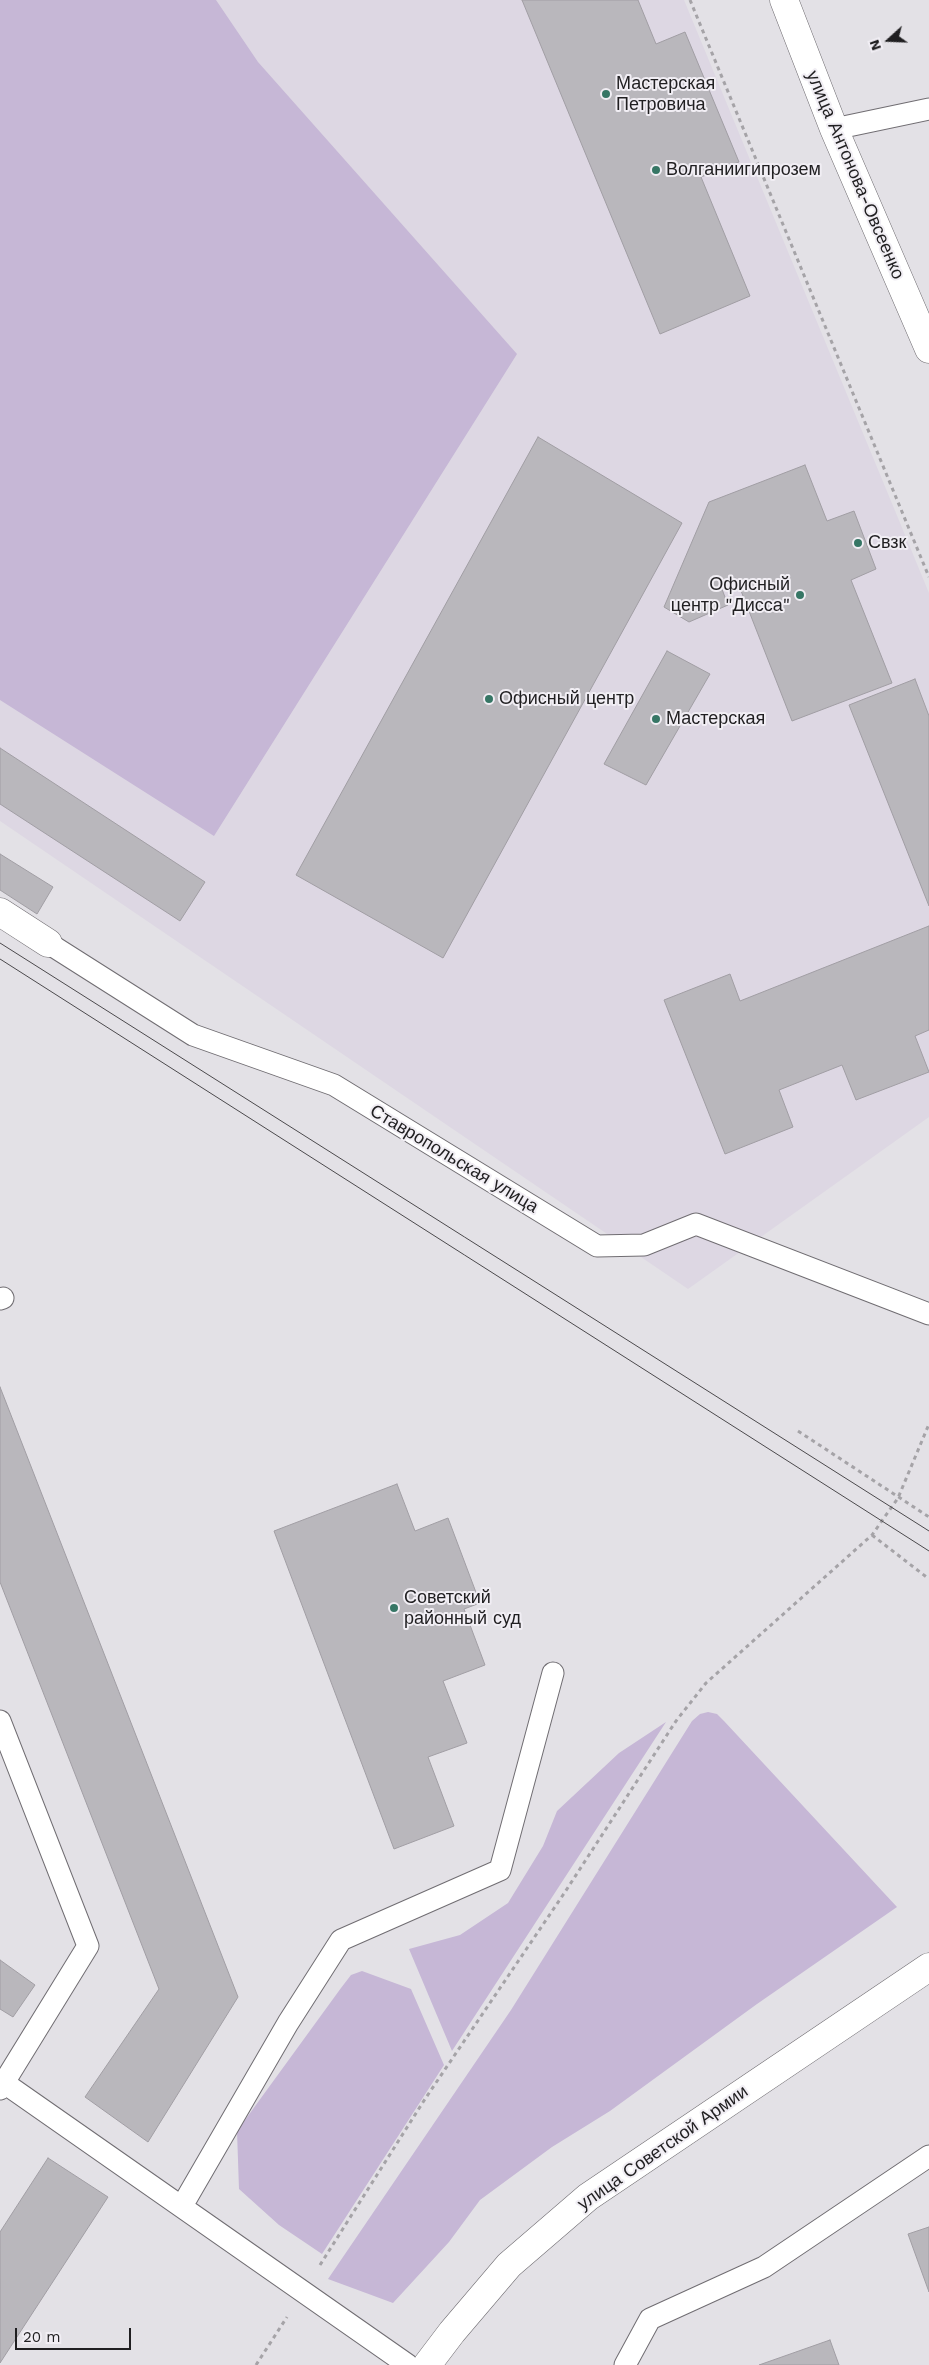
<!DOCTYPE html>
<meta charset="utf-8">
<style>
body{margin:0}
#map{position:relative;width:929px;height:2365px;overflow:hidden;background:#e3e1e6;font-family:"Work Sans",sans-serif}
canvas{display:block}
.north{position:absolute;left:864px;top:15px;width:50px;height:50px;-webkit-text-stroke:4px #f1eef4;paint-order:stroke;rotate:250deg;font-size:14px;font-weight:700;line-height:20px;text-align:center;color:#201f21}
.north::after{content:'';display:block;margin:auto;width:18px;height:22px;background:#201f21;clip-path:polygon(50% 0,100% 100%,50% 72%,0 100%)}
.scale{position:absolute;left:15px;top:2328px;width:116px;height:22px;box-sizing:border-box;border:2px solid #201f21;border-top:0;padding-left:6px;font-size:15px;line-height:18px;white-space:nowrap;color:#201f21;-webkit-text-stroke:4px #f1eef4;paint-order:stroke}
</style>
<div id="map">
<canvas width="929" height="2365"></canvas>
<div class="north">N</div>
<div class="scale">20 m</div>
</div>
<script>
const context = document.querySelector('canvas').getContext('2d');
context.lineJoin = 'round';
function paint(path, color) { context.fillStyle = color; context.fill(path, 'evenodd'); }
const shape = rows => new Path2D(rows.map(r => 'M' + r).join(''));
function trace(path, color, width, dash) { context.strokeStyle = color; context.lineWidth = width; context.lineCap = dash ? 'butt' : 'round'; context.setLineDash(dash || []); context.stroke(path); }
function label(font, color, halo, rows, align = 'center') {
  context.font = font + ' "Work Sans",sans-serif'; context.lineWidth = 4; context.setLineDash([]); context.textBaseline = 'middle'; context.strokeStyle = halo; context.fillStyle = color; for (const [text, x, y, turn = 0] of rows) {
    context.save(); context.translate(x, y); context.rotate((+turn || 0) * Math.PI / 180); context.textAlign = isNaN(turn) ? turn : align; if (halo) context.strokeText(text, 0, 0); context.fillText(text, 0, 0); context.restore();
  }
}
paint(shape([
 [0,0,684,0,929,593,929,1117,688,1289,0,821]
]), '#ddd7e3');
paint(shape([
 [0,0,216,0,258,62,517,354,214,836,0,700],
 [708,1712,717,1714,724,1721,897,1907,757,2004,610,2111,552,2147,480,2200,449,2242,393,2303,328,2279,511,2010,692,1721,700,1714],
 [666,1722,452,2051,409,1949,460,1935,508,1903,543,1846,557,1811,619,1753],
 [362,1971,411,1989,444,2065,322,2254,279,2225,239,2189,237,2131,341,1988,351,1975]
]), '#c6b7d6');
const building = shape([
 [522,0,638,0,656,44,685,32,739,162,701,177,750,296,660,334,522,0],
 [538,437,682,523,443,958,296,875,538,437],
 [805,465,827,521,854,511,876,569,851,580,892,683,792,721,736,578,720,584,728,605,689,622,664,607,709,502,805,465],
 [667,651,710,674,646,785,604,764,667,651],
 [915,679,929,716,929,906,849,705,915,679],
 [0,748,205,882,180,921,0,804,0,748],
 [0,854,53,887,37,914,0,890,0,854],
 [929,926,929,1030,915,1036,929,1072,856,1100,842,1065,779,1090,793,1127,725,1154,664,1000,730,974,740,1001,929,926],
 [0,1387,238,1997,148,2142,85,2097,159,1989,0,1582,0,1387],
 [397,1484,415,1531,448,1518,480,1603,464,1609,485,1665,443,1681,467,1743,428,1757,454,1826,394,1849,274,1531,397,1484],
 [0,1960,35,1985,13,2017,0,2009,0,1960],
 [48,2158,108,2197,0,2363,0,2232,48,2158],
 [929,2227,929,2292,908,2234,929,2227],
 [830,2340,839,2365,759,2365,830,2340]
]);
paint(building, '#b9b7bc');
trace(building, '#a19ea4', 1);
const service = shape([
 [834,129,929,109],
 [48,943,193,1035,334,1085,597,1246,644,1245,696,1224,929,1314],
 [0,1299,3,1298],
 [0,1721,88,1946,0,2089],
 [0,2080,408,2365],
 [182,2206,288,2023,341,1940,500,1870,553,1673],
 [625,2365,650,2319,764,2267,929,2156]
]);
const minor = shape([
 [0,912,48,943]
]);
const secondary = shape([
 [784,0,834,129,929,349],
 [427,2365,452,2332,509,2265,588,2197,929,1967]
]);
trace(service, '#706d72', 23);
trace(minor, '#706d72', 29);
trace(secondary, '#706d72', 29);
trace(shape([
 [690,0,929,577],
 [798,1431,929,1517],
 [872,1535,929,1579],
 [320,2265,425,2099,565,1892,676,1721,706,1683,872,1535,898,1498,929,1424],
 [256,2365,287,2317]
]), '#a5a3a7', 3, [4, 4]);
trace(service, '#fff', 21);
trace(minor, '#fff', 28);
trace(secondary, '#fff', 28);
trace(shape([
 [0,943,929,1531],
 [0,959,929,1551]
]), '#4b494c', 1);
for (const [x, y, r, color] of [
 [606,94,5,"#367665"],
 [656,170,5,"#367665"],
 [858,543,5,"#367665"],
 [800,595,5,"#367665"],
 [489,699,5,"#367665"],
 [656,719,5,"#367665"],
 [394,1608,5,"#367665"]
]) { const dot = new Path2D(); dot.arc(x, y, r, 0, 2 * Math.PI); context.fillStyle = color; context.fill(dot); trace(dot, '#f1eef4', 2); }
label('18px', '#201f21', '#f1eef4', [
 ["Мастерская",616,84],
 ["Петровича",616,105],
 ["Волганиигипрозем",666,170],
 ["Свзк",868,543],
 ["Офисный",790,585,"right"],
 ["центр \"Дисса\"",790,606,"right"],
 ["Офисный центр",499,699],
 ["Мастерская",666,719],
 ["Советский",404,1598],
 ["районный суд",404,1619]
], 'left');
label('18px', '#201f21', '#f1eef4', [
 ["улица Антонова-Овсеенко",855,175,67],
 ["Ставропольская улица",454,1159,31],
 ["улица Советской Армии",663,2148,-35]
]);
</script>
